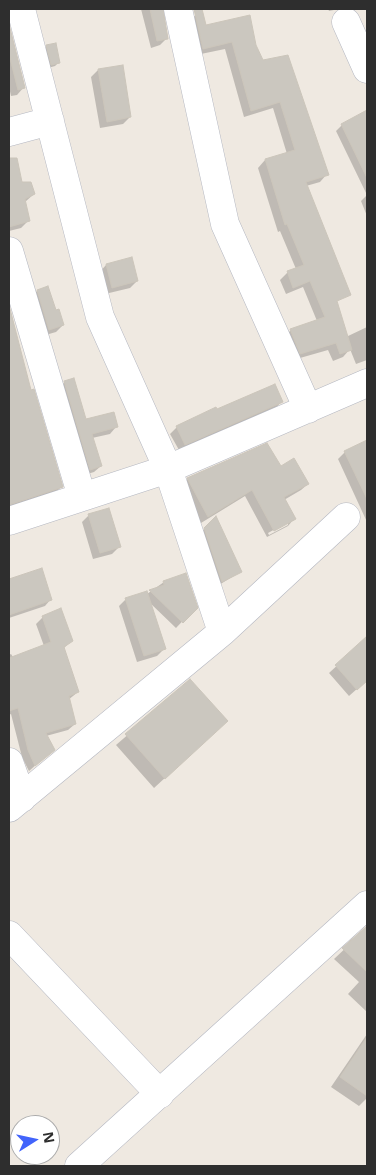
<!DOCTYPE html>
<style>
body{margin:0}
#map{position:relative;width:376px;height:1175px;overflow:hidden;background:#efe9e1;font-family:"Noto Sans",sans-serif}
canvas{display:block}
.frame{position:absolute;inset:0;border:10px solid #2e2e2e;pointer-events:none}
.north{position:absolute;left:10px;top:1115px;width:50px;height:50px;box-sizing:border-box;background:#fff;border:1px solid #ababab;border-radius:50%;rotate:80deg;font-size:14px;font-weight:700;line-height:20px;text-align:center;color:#2e2e2e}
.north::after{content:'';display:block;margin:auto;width:18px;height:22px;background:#4264fb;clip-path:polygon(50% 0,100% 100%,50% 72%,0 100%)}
</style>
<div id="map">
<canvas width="376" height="1175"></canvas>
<div class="frame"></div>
<div class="north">N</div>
</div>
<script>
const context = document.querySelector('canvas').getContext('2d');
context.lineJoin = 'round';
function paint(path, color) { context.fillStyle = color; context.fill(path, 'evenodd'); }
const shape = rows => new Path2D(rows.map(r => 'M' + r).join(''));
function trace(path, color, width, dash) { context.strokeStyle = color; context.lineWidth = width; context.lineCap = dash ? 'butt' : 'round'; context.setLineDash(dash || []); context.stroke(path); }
paint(shape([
 [141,9,162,9,167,38,160,45,151,48],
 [328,9,339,9,329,11],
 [196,15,205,27,255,45,262,61,327,174,320,182,306,186,309,210,346,337,367,327,367,360,356,364,350,349,343,357,333,361,328,350,293,360,283,338,290,331,317,321,303,287,286,294,280,280,287,273,296,269,280,231,278,232,258,168,265,160,287,154,273,108,244,117,225,49,196,55,188,22],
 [11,39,24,87,17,95,11,96,9,87,9,40],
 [47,46,58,63,55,66,48,68,43,49],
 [98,70,130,117,123,124,100,128,91,77],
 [366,113,367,116,367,216,361,201,367,195,336,131,342,125],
 [16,169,21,183,34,194,25,202,28,221,21,228,9,231,9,172],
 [106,265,137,281,130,288,105,294,99,273],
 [37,291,63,325,56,332,42,336,30,298],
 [9,310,30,392,61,487,52,496,9,511],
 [65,382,85,420,116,427,110,434,92,438,101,466,94,472,84,475,58,389],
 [281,402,275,409,179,450,170,434,177,427,216,411],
 [367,441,367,522,338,459,345,452],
 [280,468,308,484,301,490,284,500,294,519,288,526,267,537,245,496,201,523,181,485,188,479],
 [288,522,288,525,269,535,268,533],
 [89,515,119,547,112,554,93,559,82,522],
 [216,518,240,572,219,585,201,532],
 [41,570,51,599,45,606,9,618,9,580],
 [164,582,196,607,176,628,149,602,164,649,157,656,137,662,119,606,126,599,147,594],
 [60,610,71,641,63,649,78,692,68,700,75,724,68,730,46,736,46,756,29,771,22,757,11,714,9,715,9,655,11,654,13,657,44,646,36,624,42,618],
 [366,639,367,680,349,696,329,673],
 [190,681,216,731,154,788,116,745],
 [367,928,367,1012,348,994,359,982,334,959],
 [367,1034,367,1098,359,1106,331,1087]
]), '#0003');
const building = shape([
 [150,9,163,9,168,39,157,41,150,9],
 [194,9,202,9,206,25,250,15,256,45,263,60,288,55,329,175,306,182,351,295,337,301,352,350,340,354,336,343,300,354,290,329,325,317,310,281,293,288,287,271,304,265,287,224,285,225,265,159,295,150,280,102,251,111,232,42,203,49,194,9],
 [9,24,25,88,18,90,9,54,9,24],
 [56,43,60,63,51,65,46,45,56,43],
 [123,65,131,117,107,122,98,69,123,65],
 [367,110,367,178,341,124,367,110],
 [9,158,17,158,22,182,31,182,35,194,25,199,30,221,9,227,9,158],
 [132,257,138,281,112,288,106,264,132,257],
 [48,286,56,310,59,309,64,325,49,330,37,290,48,286],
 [9,305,31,390,34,389,63,487,9,505,9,305],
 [74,378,86,419,114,412,118,427,92,434,102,466,90,470,64,381,74,378],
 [275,384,283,402,185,445,176,426,216,407,217,409,275,384],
 [367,440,367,499,344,451,367,440],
 [267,443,281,466,294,458,309,484,284,497,296,519,274,531,252,490,208,517,187,478,267,443],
 [109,508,121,547,100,553,88,514,109,508],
 [216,516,242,572,222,582,204,528,216,516],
 [42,568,52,600,9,615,9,579,42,568],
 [186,573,198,608,183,623,149,590,164,585,163,581,186,573],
 [147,591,166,649,144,656,125,598,147,591],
 [61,608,73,641,64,647,79,692,69,696,76,724,46,733,55,750,35,766,28,750,18,708,9,711,9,658,51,642,42,616,61,608],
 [367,636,367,681,357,690,335,665,367,636],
 [190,679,228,721,165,779,125,734,190,679],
 [367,926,367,972,342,948,367,926],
 [367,1037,367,1096,340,1077,367,1037]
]);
paint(building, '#cbc7bf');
trace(building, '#cbc5ba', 1);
const minor = shape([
 [21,9,100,317,168,469,222,632],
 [178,9,225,224,308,409],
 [346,22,367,69],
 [9,132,50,121],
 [9,251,82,497],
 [9,521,168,469,367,383],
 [9,762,22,798],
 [9,808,222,632,346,517],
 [9,935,160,1094],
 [79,1166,367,905]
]);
trace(minor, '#b4b7c1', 29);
trace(minor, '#fff', 28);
</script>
